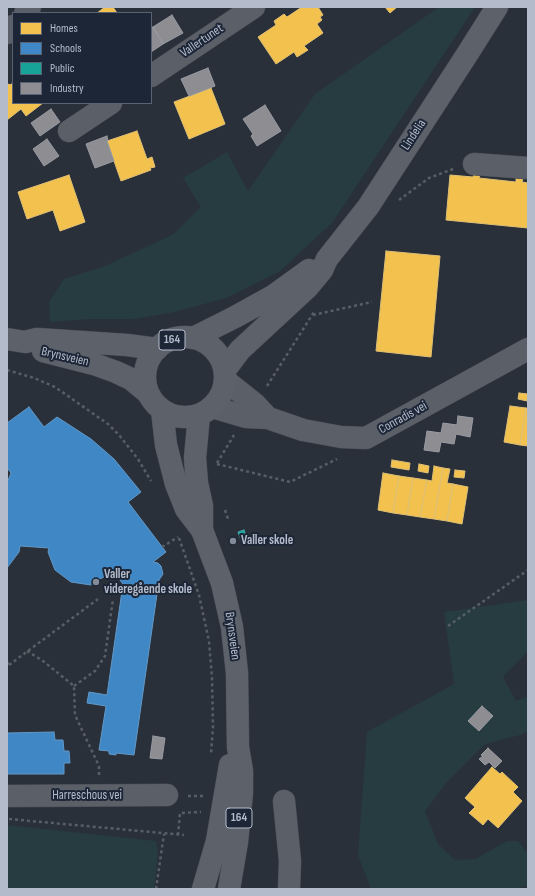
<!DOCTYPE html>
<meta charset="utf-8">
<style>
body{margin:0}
#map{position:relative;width:535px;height:896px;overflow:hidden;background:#2a303a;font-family:"Sofia Sans Condensed",sans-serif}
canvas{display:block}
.frame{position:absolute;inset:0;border:8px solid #b4bccb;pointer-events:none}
.legend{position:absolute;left:12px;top:12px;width:140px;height:92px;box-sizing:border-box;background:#1c2636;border:1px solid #596272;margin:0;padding:5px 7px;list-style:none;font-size:12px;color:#b4bccb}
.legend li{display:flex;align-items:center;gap:8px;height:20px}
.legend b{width:20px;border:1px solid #596272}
</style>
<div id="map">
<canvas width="535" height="896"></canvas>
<div class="frame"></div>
<ul class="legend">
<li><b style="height:11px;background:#f2c14e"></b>Homes</li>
<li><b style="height:11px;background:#3f88c5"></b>Schools</li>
<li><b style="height:11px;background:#17a398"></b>Public</li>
<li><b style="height:11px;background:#8d8d92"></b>Industry</li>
</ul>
</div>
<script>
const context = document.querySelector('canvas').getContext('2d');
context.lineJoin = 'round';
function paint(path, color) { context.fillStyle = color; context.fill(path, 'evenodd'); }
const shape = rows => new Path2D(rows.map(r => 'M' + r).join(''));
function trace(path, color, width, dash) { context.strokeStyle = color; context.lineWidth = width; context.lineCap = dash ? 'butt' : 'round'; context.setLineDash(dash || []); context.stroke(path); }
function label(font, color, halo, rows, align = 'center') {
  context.font = font + ' "Sofia Sans Condensed",sans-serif'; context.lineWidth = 4; context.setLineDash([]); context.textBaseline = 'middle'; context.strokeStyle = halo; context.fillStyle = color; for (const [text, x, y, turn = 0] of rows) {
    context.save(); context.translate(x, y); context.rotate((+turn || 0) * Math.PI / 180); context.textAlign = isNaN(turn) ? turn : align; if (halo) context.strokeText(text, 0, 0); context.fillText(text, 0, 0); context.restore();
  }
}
paint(shape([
 [439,7,475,7,332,223,280,271,226,298,175,312,134,319,89,319,50,322,49,302,64,279,105,266,174,234,201,207,183,178,227,152,248,191,315,94],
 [528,600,528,651,503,677,516,701,528,697,528,731,520,735,485,744,447,782,425,811,438,844,455,860,475,859,507,841,518,841,528,854,528,885,516,889,371,889,358,855,367,732,454,684,444,612],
 [7,825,156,841,158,855,154,889,7,889]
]), '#263c41');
const homes = shape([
 [105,7,113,7,117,13,97,13,105,7],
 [302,7,318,7,323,15,320,17,322,20,317,24,323,33,304,46,308,50,297,57,294,52,276,64,258,37,276,25,274,21,284,14,287,17,302,7],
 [385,7,397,7,390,13,385,7],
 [13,83,13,103,43,103,26,116,21,109,7,120,7,85,9,84,10,85,13,83],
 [211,88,225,124,189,139,174,102,211,88],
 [137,131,147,159,152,157,155,167,150,168,151,170,121,181,107,141,137,131],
 [474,174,480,174,479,178,516,182,516,178,523,178,522,182,528,183,528,228,446,220,450,175,473,177,474,174],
 [69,175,85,222,60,231,53,210,27,219,18,192,69,175],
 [386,251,440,256,431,357,376,351,386,251],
 [519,393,528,394,527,401,518,399,519,393],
 [510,406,526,408,520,445,504,442,510,406],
 [526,408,528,409,528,446,520,445,526,408],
 [392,460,410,463,409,470,391,467,392,460],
 [419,464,429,466,428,473,418,471,419,464],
 [434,466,443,468,434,519,420,517,427,480,432,481,434,466],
 [443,468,450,469,447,483,453,484,447,521,434,519,443,468],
 [455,470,465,471,464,478,454,477,455,470],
 [383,473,399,476,393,513,378,510,383,473],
 [399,476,413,478,407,515,393,513,399,476],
 [413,478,427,480,420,517,407,515,413,478],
 [453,484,468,487,462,524,447,521,453,484],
 [492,767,500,774,502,772,518,787,513,792,522,801,498,828,488,819,483,825,469,813,475,807,465,798,492,767]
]);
paint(homes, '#f2c14e');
trace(homes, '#dfc074', 1);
const schools = shape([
 [29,407,44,427,57,417,91,439,114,459,141,492,128,502,166,552,153,562,158,563,161,566,163,574,159,580,134,755,116,753,116,755,109,754,109,751,99,750,106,706,87,703,89,692,107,695,123,584,113,571,102,578,91,582,91,585,71,582,55,570,48,552,49,548,20,546,19,552,7,568,7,483,11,473,8,469,7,470,7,423,29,407],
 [54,732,55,740,63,740,64,751,69,751,70,763,64,763,64,774,7,774,7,733,54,732]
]);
paint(schools, '#3f88c5');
trace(schools, '#6298c7', 1);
const public = shape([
 [244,530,248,541,242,543,238,532,244,530]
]);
paint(public, '#17a398');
trace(public, '#46aaa7', 1);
const industry = shape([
 [172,15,183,33,163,44,153,27,172,15],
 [153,27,163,44,151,52,151,28,153,27],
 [208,68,215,86,189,96,181,79,208,68],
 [265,105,281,131,257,146,251,136,253,134,243,119,265,105],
 [51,109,60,122,40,136,31,123,51,109],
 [107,136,108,141,107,141,114,161,95,168,86,144,107,136],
 [47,139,59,156,44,166,33,149,47,139],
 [458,416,473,418,470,437,456,434,454,444,441,442,439,452,424,450,427,431,441,433,443,423,457,425,458,416],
 [482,706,493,716,479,731,468,721,482,706],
 [153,736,165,738,162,759,150,758,153,736],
 [488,748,502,761,495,768,489,762,485,765,479,759,483,756,481,755,488,748]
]);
paint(industry, '#8d8d92');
trace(industry, '#999ba3', 1);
const minor = shape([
 [25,13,30,7],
 [7,33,13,26],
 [151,76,254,7],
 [69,131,111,103],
 [474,164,528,168],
 [225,380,255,404,268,418],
 [212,407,246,417,268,418,303,430,341,437,366,438,528,349],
 [7,796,167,795],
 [284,801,290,861,289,889]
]);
const major = shape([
 '145 377a40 40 0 1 1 80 0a40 40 0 1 1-80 0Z',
 [193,338,235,317,273,296,309,270],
 [7,339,25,342,37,339,127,345,157,349],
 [43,351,94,364,116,372,131,379,148,393],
 [225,370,240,350,308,287,322,270,327,259,368,207,468,53,497,7],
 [162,410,166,445,176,484,186,509,202,530,222,583,232,627,237,673,238,747,242,771,242,793,237,842,229,889],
 [199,415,195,458,197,483,202,506,202,530],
 [203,889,217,841,230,765]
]);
trace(minor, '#464b52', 23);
trace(major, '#484d57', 23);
trace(shape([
 [399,200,429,178,453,169],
 [313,315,372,302],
 [7,370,34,378,55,387,108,424,119,435,138,459,151,481],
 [267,386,314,312],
 [217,463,234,435],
 [217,464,290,482,337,459],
 [225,510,228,519],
 [179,538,199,595,209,641,212,678,213,727,211,754],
 [162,547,178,537],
 [448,626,528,570],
 [27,651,43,661,74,686,75,715,99,766,99,775],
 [7,662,9,665,7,667],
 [9,665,98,599],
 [74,686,95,671,105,656,113,599],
 [188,796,203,796],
 [9,819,184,835],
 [178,835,180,813,201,812],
 [156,889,164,834]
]), '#585e65', 2.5, [3, 3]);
trace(minor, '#5b5f68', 22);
trace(major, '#5d626a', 22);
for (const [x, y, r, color] of [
 [233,541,4,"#848b98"],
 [96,582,4,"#848b98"]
]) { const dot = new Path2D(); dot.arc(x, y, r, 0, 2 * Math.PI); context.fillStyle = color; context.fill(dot); trace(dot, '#1c2636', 1.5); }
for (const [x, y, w] of [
 [172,340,26],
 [239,818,26]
]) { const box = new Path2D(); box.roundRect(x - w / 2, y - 10, w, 20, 3); context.fillStyle = '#1c2636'; context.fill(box); trace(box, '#b4bccb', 1); }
label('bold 12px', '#b4bccb', null, [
 ["164",172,340],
 ["164",239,818]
]);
label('13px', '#b4bccb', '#1c2636', [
 ["Vallertunet",202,41,-34],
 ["Lindelia",414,135,-57],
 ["Brynsveien",65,357,13],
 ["Conradis vei",403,418,-29],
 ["Brynsveien",232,636,82],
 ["Harreschous vei",87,796]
]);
label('bold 13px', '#b4bccb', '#1c2636', [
 ["Valler skole",241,541],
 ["Valler",104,575],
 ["videregående skole",104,590]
], 'left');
</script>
